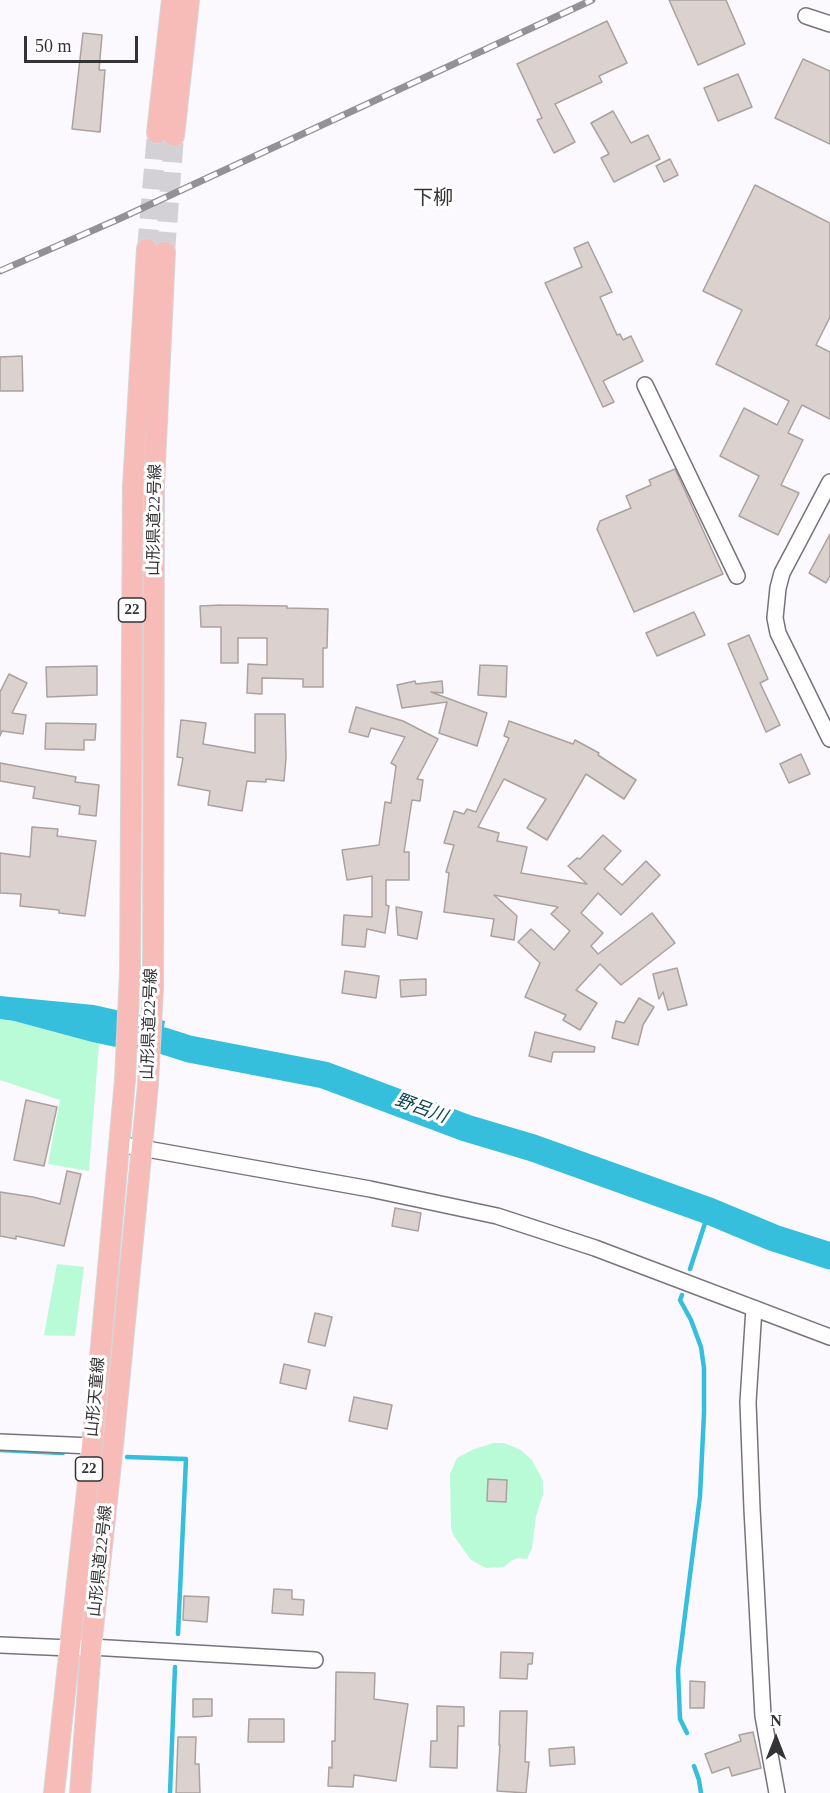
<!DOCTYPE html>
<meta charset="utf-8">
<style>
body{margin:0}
#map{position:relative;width:830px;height:1793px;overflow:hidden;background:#fbf9fe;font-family:"Times New Roman",serif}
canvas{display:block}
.north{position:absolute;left:746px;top:1709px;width:60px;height:60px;-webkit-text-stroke:4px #fff;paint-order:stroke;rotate:0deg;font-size:16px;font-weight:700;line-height:24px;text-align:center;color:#333235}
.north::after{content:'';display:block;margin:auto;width:21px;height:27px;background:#333235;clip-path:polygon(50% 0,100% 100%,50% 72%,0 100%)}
.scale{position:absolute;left:24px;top:36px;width:114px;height:27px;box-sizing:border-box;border:3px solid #333235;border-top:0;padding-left:8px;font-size:18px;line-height:21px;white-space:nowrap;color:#333235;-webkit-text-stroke:4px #fff;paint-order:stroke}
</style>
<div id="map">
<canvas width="830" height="1793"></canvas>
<div class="north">N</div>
<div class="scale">50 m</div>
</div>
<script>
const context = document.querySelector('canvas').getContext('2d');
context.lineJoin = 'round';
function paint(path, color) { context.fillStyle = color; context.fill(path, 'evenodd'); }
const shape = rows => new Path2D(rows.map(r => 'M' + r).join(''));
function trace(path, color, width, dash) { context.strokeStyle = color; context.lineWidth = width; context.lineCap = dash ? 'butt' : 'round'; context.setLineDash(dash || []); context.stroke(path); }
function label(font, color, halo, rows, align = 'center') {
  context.font = font + ' "Times New Roman","Noto Sans JP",serif'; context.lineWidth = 6; context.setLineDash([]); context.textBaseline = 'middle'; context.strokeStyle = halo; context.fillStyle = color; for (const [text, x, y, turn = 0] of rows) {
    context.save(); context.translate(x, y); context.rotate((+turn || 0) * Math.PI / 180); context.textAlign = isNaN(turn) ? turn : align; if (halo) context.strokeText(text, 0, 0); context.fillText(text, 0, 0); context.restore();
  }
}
paint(shape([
 [0,1019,14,1021,99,1044,89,1171,48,1164,60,1100,0,1080],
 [57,1264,84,1267,75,1336,44,1335],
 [494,1443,504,1443,521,1450,532,1460,543,1481,543,1495,536,1516,532,1548,527,1559,517,1558,511,1561,504,1567,486,1568,471,1560,454,1536,451,1528,450,1474,457,1458,474,1449]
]), '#b8fbd6');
paint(shape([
 [0,996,94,1005,165,1021,159,1056,92,1042,14,1021,0,1019]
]), '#35bfdd');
trace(shape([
 [690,1269,709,1211],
 [682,1295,680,1300,691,1320,701,1347,704,1368,704,1413,700,1496,678,1670,680,1719,687,1733],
 [0,1450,63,1453],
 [127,1457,186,1459,178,1634],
 [694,1766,699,1780,701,1793],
 [170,1793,175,1667]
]), '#35bfdd', 4.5);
trace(shape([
 [126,1034,164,1041,189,1049,324,1075,466,1128,533,1148,709,1211,774,1238,830,1256]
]), '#35bfdd', 27);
const building = shape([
 [669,0,726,0,745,44,698,65,669,0],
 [607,21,627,63,599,76,602,82,555,104,575,142,554,153,537,120,542,118,517,64,607,21],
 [83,33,102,35,99,70,105,70,100,132,72,129,83,33],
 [803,59,830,71,830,144,775,118,803,59],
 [738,74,752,107,718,121,704,88,738,74],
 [613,111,631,143,648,135,660,159,614,182,601,158,609,154,591,123,613,111],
 [670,159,678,175,664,182,656,166,670,159],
 [755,185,830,223,830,317,816,345,830,352,830,419,802,405,788,433,803,440,781,485,799,493,778,535,739,516,759,476,720,456,744,408,777,425,789,401,716,364,742,310,703,291,755,185],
 [588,242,612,292,600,297,617,335,620,334,623,340,631,336,643,361,603,381,614,402,603,407,545,283,582,267,574,248,588,242],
 [22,356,23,391,0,391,0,357,22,356],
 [675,469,723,574,634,612,597,529,600,521,631,508,626,496,651,485,649,480,675,469],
 [830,534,830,576,826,583,809,573,830,534],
 [221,605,287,606,287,608,328,609,327,648,323,648,323,687,303,687,303,679,262,678,262,694,247,693,248,664,267,665,267,638,238,638,238,663,221,663,221,627,201,627,200,606,221,605],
 [694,612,705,635,657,656,646,633,694,612],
 [749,635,768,679,760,683,780,725,766,732,728,644,749,635],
 [480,665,507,666,506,697,478,695,480,665],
 [97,666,97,695,47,697,46,667,97,666],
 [9,674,27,683,12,713,26,715,23,734,2,731,0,736,0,692,9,674],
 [415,681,416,684,442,681,443,693,431,692,487,713,477,746,439,733,447,702,402,708,397,685,415,681],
 [356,707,403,721,438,739,417,779,423,780,420,801,412,800,404,852,409,852,409,880,386,880,386,905,389,906,385,933,367,929,365,947,342,945,344,915,372,917,372,876,347,880,342,850,379,845,385,802,391,803,396,766,391,763,405,737,371,728,368,737,349,732,356,707],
 [255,714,285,714,286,758,284,781,266,779,266,782,247,781,242,811,208,805,210,791,178,785,183,758,177,757,181,720,206,723,203,744,255,753,255,714],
 [509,721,573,744,575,740,599,753,598,755,636,780,624,799,586,774,547,840,527,828,546,799,504,779,478,827,499,833,497,841,527,847,521,873,587,884,568,866,577,858,580,859,603,835,621,851,604,869,622,885,646,861,660,875,621,915,598,893,581,913,603,933,591,946,598,954,652,913,675,943,621,985,600,964,576,990,597,1003,580,1030,563,1020,566,1015,525,997,540,963,518,942,531,929,554,950,570,931,551,914,558,907,494,895,517,916,514,940,491,936,494,919,444,912,449,873,446,872,454,845,444,843,454,811,464,814,467,809,476,812,509,738,504,736,509,721],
 [46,723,96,724,95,740,84,740,84,750,45,749,46,723],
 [801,754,810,774,789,783,780,764,801,754],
 [0,763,76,777,75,782,99,785,96,816,79,814,80,806,33,798,35,787,0,781,0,763],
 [32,827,58,829,57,836,96,841,85,916,59,913,59,910,20,906,21,894,0,893,0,853,30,857,32,827],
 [396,907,422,912,417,939,398,935,396,907],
 [677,968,687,1005,668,1010,663,992,659,999,653,974,677,968],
 [345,971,379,976,376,998,342,993,345,971],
 [426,979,426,995,401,997,400,980,426,979],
 [639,998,654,1007,643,1025,638,1045,612,1038,616,1021,624,1023,639,998],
 [535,1032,595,1047,594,1052,553,1052,551,1062,529,1056,535,1032],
 [26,1100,57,1107,44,1166,14,1160,26,1100],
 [67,1171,81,1174,64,1246,16,1236,16,1239,0,1236,0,1192,33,1197,60,1204,67,1171],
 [395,1208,421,1213,418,1231,392,1226,395,1208],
 [315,1313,332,1317,325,1346,308,1342,315,1313],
 [284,1364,310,1370,306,1389,280,1383,284,1364],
 [354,1397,392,1405,387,1429,349,1421,354,1397],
 [488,1479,507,1480,506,1502,487,1501,488,1479],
 [274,1589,292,1590,292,1599,304,1600,303,1615,272,1613,274,1589],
 [184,1596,209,1597,207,1622,183,1620,184,1596],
 [501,1652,533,1653,532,1664,528,1664,527,1679,500,1678,501,1652],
 [336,1672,375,1673,374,1699,408,1704,396,1781,354,1775,353,1787,328,1786,329,1767,332,1768,332,1741,335,1741,336,1672],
 [690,1681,705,1682,704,1708,690,1708,690,1681],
 [193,1699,212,1699,212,1716,193,1717,193,1699],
 [437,1706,464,1707,464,1726,458,1726,457,1768,430,1767,431,1741,437,1741,437,1706],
 [500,1711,527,1711,525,1762,529,1762,526,1793,497,1791,500,1745,499,1745,500,1711],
 [249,1719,284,1719,284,1742,248,1742,249,1719],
 [753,1732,761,1768,732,1776,729,1767,712,1773,705,1754,741,1741,739,1735,753,1732],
 [178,1737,196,1737,195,1764,199,1764,200,1793,176,1793,178,1737],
 [574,1747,575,1764,550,1766,549,1749,574,1747]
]);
paint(building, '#dbd1ce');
trace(building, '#aba19e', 1.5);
trace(shape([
 [147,249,157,133],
 [165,252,174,136]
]), '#d3d1d6', 20, [20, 10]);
const minor = shape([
 [806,16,830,24],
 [645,385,737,576],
 [830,482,782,573,778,588,775,618,778,633,830,739],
 [119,1144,370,1189,497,1216,595,1248,830,1337],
 [754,1308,748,1402,752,1509,763,1716,777,1793],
 [0,1442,92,1446],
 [0,1645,70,1648,91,1647,315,1660]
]);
const major = shape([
 [157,133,172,0],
 [174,136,189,0],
 [54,1793,92,1446,125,1080,130,972,133,486,147,249],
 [80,1793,91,1647,113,1445,148,1084,153,987,154,485,165,252]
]);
trace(minor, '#77737b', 18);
trace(major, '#d6d6d7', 22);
trace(minor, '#fff', 15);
trace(major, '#f7bcb8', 20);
const rail = shape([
 [0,271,121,218,592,0]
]);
trace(rail, '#929195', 7);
trace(rail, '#fff', 4.5, [14]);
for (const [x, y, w] of [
 [132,610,27],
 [89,1469,27]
]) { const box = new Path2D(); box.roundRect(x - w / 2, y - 12, w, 24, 4.5); context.fillStyle = '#fff'; context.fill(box); trace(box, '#333235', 1.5); }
label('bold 15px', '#333235', null, [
 ["22",132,610],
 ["22",89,1469]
]);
label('16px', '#333235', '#fff', [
 ["山形県道22号線",155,520,-89],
 ["山形県道22号線",150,1024,-88],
 ["山形天童線",96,1397,-85],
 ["山形県道22号線",101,1561,-84]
]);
label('italic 18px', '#074350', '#fff', [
 ["野呂川",421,1109,20]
]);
label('20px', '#333235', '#fff', [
 ["下柳",433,199]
]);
</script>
